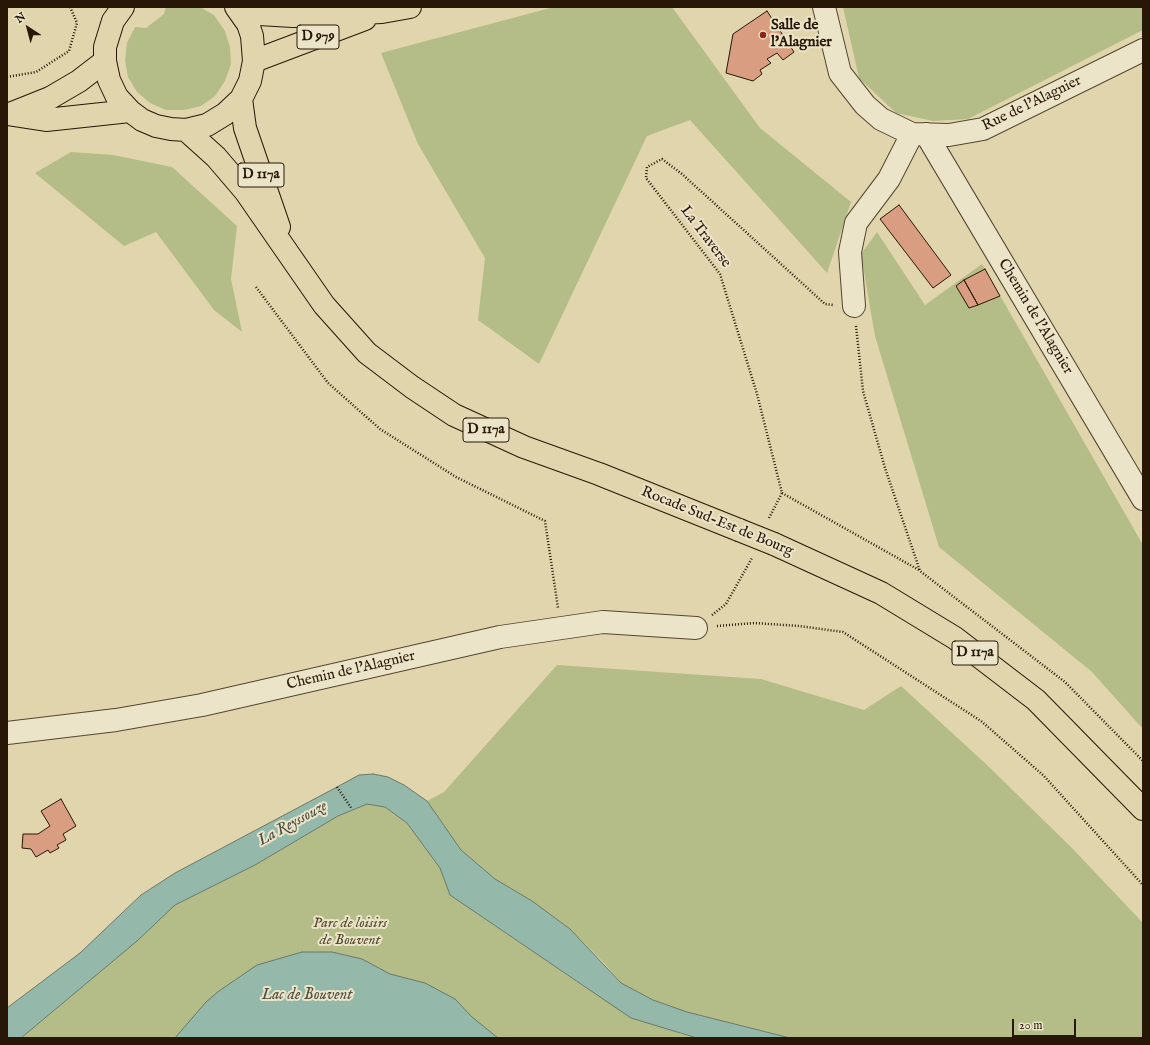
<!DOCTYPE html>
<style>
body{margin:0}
#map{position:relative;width:1150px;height:1045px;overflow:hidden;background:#e0d5ac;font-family:"IM FELL English",serif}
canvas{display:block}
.frame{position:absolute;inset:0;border:8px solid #281607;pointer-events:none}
.north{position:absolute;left:8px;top:8px;width:40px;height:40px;-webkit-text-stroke:3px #ebe4c9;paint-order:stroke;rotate:324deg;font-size:11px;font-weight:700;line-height:16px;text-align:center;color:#281607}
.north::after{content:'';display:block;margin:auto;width:14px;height:18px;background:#281607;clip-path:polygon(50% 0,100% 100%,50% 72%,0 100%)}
.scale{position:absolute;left:1012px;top:1019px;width:64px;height:18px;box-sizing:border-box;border:2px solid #281607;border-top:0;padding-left:5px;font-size:12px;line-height:14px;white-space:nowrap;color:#281607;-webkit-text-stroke:3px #ebe4c9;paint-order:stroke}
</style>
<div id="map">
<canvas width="1150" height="1045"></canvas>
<div class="frame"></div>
<div class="north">N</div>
<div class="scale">20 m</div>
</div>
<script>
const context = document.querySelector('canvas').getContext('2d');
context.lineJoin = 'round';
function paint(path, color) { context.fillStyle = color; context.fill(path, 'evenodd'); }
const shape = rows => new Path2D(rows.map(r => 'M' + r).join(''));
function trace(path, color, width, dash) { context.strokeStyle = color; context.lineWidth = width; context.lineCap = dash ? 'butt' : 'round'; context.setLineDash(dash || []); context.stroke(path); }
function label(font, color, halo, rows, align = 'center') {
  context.font = font + ' "IM FELL English",serif'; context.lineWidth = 4; context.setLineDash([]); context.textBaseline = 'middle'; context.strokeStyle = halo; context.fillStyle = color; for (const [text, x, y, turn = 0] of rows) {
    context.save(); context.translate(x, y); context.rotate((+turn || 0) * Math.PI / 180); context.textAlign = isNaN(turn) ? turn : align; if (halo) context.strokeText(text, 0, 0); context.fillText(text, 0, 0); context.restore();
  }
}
paint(shape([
 [166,7,200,7,214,15,225,31,230,47,231,64,225,81,215,96,201,106,184,110,166,110,150,103,137,92,128,77,125,60,127,43,135,27,146,28,164,14],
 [554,7,672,7,760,128,851,202,827,273,690,120,647,136,539,364,478,320,485,258,418,144,381,53],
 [843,7,1143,7,1143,30,968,119,933,121,896,113,859,78],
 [71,152,113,155,172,167,237,226,231,279,242,332,214,310,156,232,124,246,35,173],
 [877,232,925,305,982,264,1143,545,1143,729,1092,672,939,547,875,336,861,254],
 [557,665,761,679,864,710,901,686,987,765,1072,848,1143,923,1143,1038,790,1038,687,1012,653,1000,621,983,604,963,570,929,532,901,495,879,461,850,427,801,444,792],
 [367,804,385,807,407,823,440,868,450,895,582,985,681,1034,697,1038,21,1038,136,941,175,905,255,865,338,816]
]), '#b4bd88');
const water = shape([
 [373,774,388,777,404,785,427,801,461,850,495,879,532,901,570,929,621,983,653,1000,687,1012,790,1038,697,1038,631,1018,450,895,440,868,407,823,385,807,367,804,338,816,255,865,175,905,137,941,21,1038,7,1038,7,1008,80,953,141,895,175,873,337,787,359,775,373,774],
 [302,952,332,952,362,959,390,974,425,983,455,999,472,1017,498,1038,175,1038,206,1002,219,991,257,965,302,952]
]);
paint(water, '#94b9ab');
trace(water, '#697869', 1);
const building = shape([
 [767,11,794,52,783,60,777,53,767,59,771,63,760,70,762,74,753,81,726,73,733,34,767,11],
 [899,205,951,275,933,288,880,219,899,205],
 [985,269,1000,296,978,305,964,280,985,269],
 [964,280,978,305,969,308,956,286,964,280],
 [61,799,76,826,63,834,66,840,57,845,59,848,50,853,48,850,36,857,31,849,22,848,23,834,38,834,50,826,41,811,61,799]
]);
paint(building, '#d99e81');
trace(building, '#281607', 1);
const minor = shape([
 [824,7,840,73,865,105,881,119,912,134,949,135,983,129,1143,50],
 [926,134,1143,499],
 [854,306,850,252,856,223,889,179,912,134],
 [7,733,116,720,202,705,500,637,603,622,696,628]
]);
const major = shape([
 [123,7,113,21,105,47,105,61,109,80,117,97,130,111,142,120,156,126,171,129,186,130,207,125,225,114,241,99,250,81,254,61,252,36,248,24,236,7],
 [242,13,293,16,382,12,410,7],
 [254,61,365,19],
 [241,99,245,128,279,227],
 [7,114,46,120,130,111],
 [10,114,50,98,79,81,105,61],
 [186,130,216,157,245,191,324,305,367,353,412,387,454,415,524,447,599,474,739,530],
 [774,544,881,593,955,638,1036,700,1143,809]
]);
trace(minor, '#564630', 24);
trace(major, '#281607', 24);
trace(shape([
 [7,77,36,72,69,51,77,23,70,7],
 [256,287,328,383,380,429,456,477,545,521,558,608],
 [856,326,863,391,885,468,920,571,1065,682,1143,761],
 [782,493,919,570],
 [769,518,782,493,757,394,720,274,646,178,647,167,662,159,682,174,825,304,833,305],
 [712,615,726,604,752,558],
 [717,626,755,623,799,626,843,632,981,721,1043,775,1143,885],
 [337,787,352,809]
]), '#281607', 2.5, [1, 2]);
trace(minor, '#ebe4c9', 22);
trace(major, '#e0d5ac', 22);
const majorBridge = shape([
 [739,530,774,544]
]);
trace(majorBridge, '#281607', 24, []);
trace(majorBridge, '#e0d5ac', 22);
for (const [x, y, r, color] of [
 [763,35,4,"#8f2418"]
]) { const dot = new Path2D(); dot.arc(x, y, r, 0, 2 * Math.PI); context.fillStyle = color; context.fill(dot); trace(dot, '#ebe4c9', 1.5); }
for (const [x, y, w] of [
 [318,37,42],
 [261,175,46],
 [486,430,46],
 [975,653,46]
]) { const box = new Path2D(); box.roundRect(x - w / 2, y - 12, w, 24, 3); context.fillStyle = '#ebe4c9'; context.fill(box); trace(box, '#281607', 1); }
label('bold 14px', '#281607', null, [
 ["D 979",318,37],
 ["D 117a",261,175],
 ["D 117a",486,430],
 ["D 117a",975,653]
]);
label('bold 15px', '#281607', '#ebe4c9', [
 ["Salle de",771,26],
 ["l'Alagnier",771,43]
], 'left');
label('15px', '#281607', '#ebe4c9', [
 ["Rue de l'Alagnier",1032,104,-26],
 ["La Traverse",705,237,53],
 ["Chemin de l'Alagnier",1035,317,59],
 ["Rocade Sud-Est de Bourg",717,522,22],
 ["Chemin de l'Alagnier",351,671,-13]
]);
label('italic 15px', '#52482e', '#ebe4c9', [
 ["Parc de loisirs",350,924],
 ["de Bouvent",350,941]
]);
label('italic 16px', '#4e4f40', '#ebe4c9', [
 ["La Reyssouze",293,824,-29],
 ["Lac de Bouvent",307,996]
]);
</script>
